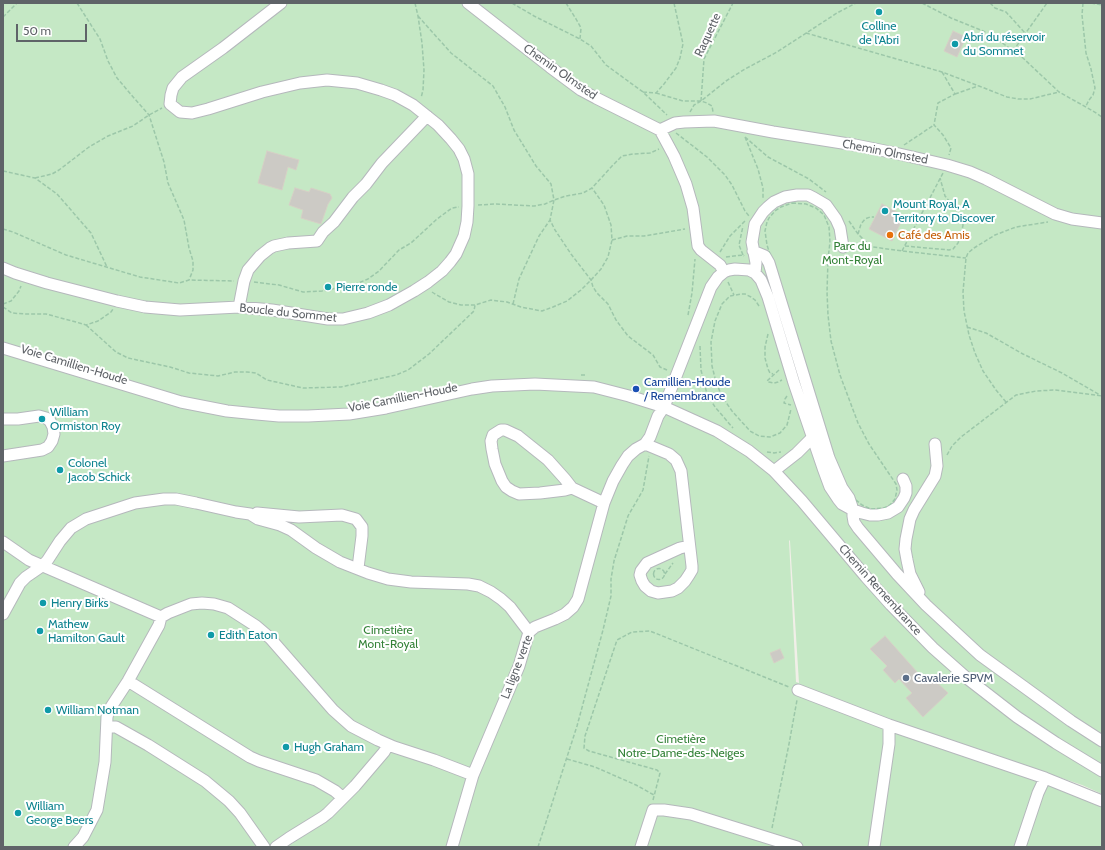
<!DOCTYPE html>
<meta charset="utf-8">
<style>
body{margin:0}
#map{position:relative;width:1105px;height:850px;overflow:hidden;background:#f1efe8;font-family:Cabin,sans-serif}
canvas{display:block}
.frame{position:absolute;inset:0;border:4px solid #5f6368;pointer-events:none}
.scale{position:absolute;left:16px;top:24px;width:71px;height:18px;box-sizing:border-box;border:2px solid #5f6368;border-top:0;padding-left:5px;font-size:12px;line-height:14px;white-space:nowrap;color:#5f6368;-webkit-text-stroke:3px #fff;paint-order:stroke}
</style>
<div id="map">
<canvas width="1105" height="850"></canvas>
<div class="frame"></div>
<div class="scale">50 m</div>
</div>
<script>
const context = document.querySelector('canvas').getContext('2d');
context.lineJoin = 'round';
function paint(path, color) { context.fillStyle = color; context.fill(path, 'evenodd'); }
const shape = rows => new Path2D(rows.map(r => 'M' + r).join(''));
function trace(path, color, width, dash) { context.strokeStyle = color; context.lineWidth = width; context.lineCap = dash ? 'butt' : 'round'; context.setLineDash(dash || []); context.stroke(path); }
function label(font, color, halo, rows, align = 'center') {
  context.font = font + ' Cabin,sans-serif'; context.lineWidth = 4; context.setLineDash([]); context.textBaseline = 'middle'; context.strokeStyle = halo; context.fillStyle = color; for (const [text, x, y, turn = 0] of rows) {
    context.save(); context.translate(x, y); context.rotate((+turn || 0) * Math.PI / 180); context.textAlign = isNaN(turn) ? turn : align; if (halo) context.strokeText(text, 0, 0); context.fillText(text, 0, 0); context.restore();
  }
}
paint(shape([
 [3,3,1102,3,1102,794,1082,785,1032,768,1062,779,1102,797,1102,847,3,847],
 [789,540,790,541,799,683,796,682]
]), '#c5e8c5');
const building = shape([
 [953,31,966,37,957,57,944,51,953,31],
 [267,151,299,160,296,170,288,167,282,190,258,183,267,151],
 [295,188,309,192,311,188,330,194,332,198,328,204,321,224,301,218,303,210,289,205,295,188],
 [882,204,904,216,892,241,869,229,882,204],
 [885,636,925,681,930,676,948,693,923,717,906,698,912,693,899,679,895,683,883,670,887,666,870,649,885,636],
 [780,649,784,658,774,663,770,653,780,649]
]);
paint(building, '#cccac5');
trace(building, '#d6d1c6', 1);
const minor = shape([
 [468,3,550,67,581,90,596,98,660,130,675,123,684,122,714,121,773,132,855,145,895,153,947,165,970,172,986,179,1055,214,1072,219,1102,223],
 [660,130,674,156,686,184,693,208,698,246,701,250,720,265,724,272],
 [753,251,765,256,769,263,829,458,842,488,849,498,853,510,853,516,854,522,858,528,897,574,926,605,980,655,1071,721,1102,741],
 [3,268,15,273,47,283,117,301,145,307,180,310,239,307,272,310,328,319,343,319,368,313,389,305,414,291,428,282,442,271,450,262,456,254,464,236,467,222,468,206,468,174,464,159,459,149,451,139,438,125,413,105,395,95,381,90,357,83,327,80,300,83,262,92,208,109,192,113,180,112,170,104,171,95,173,88,182,77,223,48,281,3],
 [755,273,756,263,752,242,755,224,763,212,768,207,774,202,785,197,797,195,808,195,814,198,826,205,836,219,840,228,843,247],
 [239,307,244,281,248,270,260,256,270,248,274,246,288,243,317,241,323,232,334,222,353,197,366,184,382,163,427,116],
 [3,348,181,402,227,411,257,414,279,416,308,416,349,414,386,408,472,389,492,386,535,384,594,387,629,396,664,407,717,431,749,451,774,471,802,501,866,577,891,605,933,648,968,679,1017,717,1056,743,1102,771],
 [3,419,18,419,39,416,46,418,50,421,53,427,54,434,52,441,48,447,42,450,3,456],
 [645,444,669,454,676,460,681,471,692,566,692,570,689,575,685,581,678,588,672,591,658,593,651,591,645,586,642,581,640,575,641,571,647,563,680,548,689,546],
 [774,471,797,453,813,437],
 [572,488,565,490,540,493,519,494,512,491,506,487,502,481,495,464,492,449,491,441,493,435,501,430,505,430,518,436,548,460,565,479,572,488,604,503],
 [257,513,299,517,342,515,356,519,362,527,362,536,358,568],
 [3,542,29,560,161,617],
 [919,592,910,574,907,560,905,549,906,539,910,519,914,510,935,476,937,466,935,444],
 [3,614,20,583,26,577,42,566,47,561,60,541,71,528,86,519,135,503,164,499,176,499,196,503,236,512,250,514,258,519,280,525,291,530,316,548,340,562,368,573,388,579,411,582,468,584,479,586,491,592,501,599,510,607,529,632],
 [128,681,250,757,259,761,316,780,335,791,343,798],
 [798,690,889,725,1045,778,1102,801],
 [107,727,116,727,148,745,205,781,229,801,240,813,264,847],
 [74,847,83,837,97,810,105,762,107,717,109,710,128,681,159,625,161,617,168,613,191,604,202,603,214,604,228,608,256,626,270,638,333,710,351,726,378,740,394,747,434,760,473,775],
 [276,847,289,838,323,817,328,813,355,786,384,752,388,745],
 [452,847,473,775,519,666,529,632,535,627,555,619,565,614,573,607,578,599,604,503,613,481,622,465,628,456,636,449,645,444,650,437,658,416,664,407,711,287,718,277,724,272,729,270,735,269,749,270,755,273,761,280,768,297,794,383,823,468,830,487,838,499,842,504,853,510,862,513,870,515,878,515,888,513,898,507,904,498,906,493,906,486,903,479],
 [641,847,653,810,664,810,691,814,797,847],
 [874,847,889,744,889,725],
 [1020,847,1038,793,1045,778]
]);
trace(minor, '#b5b8bc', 13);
trace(shape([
 [77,3,100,39,108,61,117,78,134,98,149,115,164,162,168,183,184,220,189,248,193,261,193,270,189,280],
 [415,3,418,16,422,43,424,70,423,90,421,98],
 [512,3,534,16,580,39,591,46,606,65,643,92,667,115],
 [566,3,576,19,581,28,580,39],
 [922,3,951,18,983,31,1001,42,1023,58,1059,92,1093,111,1102,117],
 [990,3,995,8,1006,12,1026,34],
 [1083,3,1082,15,1086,53,1091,69,1095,88,1093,95,1089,100,1086,106],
 [1091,3,1102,5],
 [418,16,451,53,493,86,505,107,514,130,536,166,551,184,554,200,550,220,555,230,571,254,591,280,593,287,597,293,608,304,616,320,628,336,653,355,660,367,667,370],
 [3,17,17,3],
 [806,33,942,72,979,86,1007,97,1018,99,1030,99,1059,92],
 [1013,51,1047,3],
 [942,72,955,94,938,103,934,125,943,135,951,148,949,155],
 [643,92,656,93,664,84,676,68,680,58,683,44,674,3],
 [656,93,683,101,701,101,726,81,745,69,777,52,837,13,856,3],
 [955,94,978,86],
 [701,101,704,59,733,3],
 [690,112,694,105,701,101,707,103,712,106,713,112],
 [676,133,707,157,725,175,732,185,745,211,749,216],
 [745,137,768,157,809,179,826,192],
 [745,137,758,169,763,188,763,198],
 [904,145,934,125],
 [3,171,35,178,57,194,91,233,107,267],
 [35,178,52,174,59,170,89,147,108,136,133,126,149,115,162,108],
 [792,203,806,204,816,208,824,215,829,227,830,242,828,259,827,292,828,315,831,341,840,375,858,423,869,444,896,484,897,490,895,499,890,505,884,508,871,509,862,505,856,500,849,492,842,478,832,453,767,245,765,231,767,222,769,218,775,211,781,207,792,203],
 [478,205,496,204,534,206,545,204,554,200,566,196,583,193,592,188,613,165,622,156,633,154,650,153,659,149],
 [849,221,858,234,865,241,873,247,902,251,966,258],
 [3,229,13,232,66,255,140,277,179,283,189,280,234,281],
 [858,234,861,224,865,219,870,217,874,217],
 [612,240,627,236,644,236,685,229],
 [905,246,949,250,953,249,958,243,961,235,963,225,962,219,960,214,945,196,940,178],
 [902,251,943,173],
 [720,252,730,236,745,221],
 [743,255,739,245,743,226],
 [726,257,743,255,744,256],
 [254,282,279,285,303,292,322,291,356,284,368,279,379,271,399,250,411,243,437,219,452,208,459,207],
 [728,282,734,295],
 [432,292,435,294,449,302,461,305,475,305,491,300,507,302,521,307,542,311,553,307,567,301,581,290,591,280,601,269,608,257,612,240,611,225,604,205,592,188],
 [3,304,11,301,19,291,21,286],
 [513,304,519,279,539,236,550,220],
 [759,306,755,300,751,297,745,294,741,294,730,296,722,304,715,321,711,342,712,366,715,378,721,395,732,411,750,431,759,436,770,437,780,433,787,425,791,409],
 [3,307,12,313,25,314,46,314,76,322,86,325,98,321,111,312,113,309],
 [688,315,692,293,695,259],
 [86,325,116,352,128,358,170,367,189,373,218,376,235,372,247,372,256,373,267,380,303,388,341,387,396,375,408,370,429,354,474,311,475,305],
 [967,327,986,333,1023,354,1062,373,1100,395],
 [768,334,765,347,765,358,768,369,770,373,773,374],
 [700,346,701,370,707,394,715,407,733,428],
 [779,370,767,381,769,382,774,383,778,382,782,380],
 [581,375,585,375],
 [787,396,785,399,784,403,791,405],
 [1006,402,996,390,983,371,975,353,969,335,964,311,963,292,966,258,968,253,974,248,995,235,1016,227,1048,222],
 [767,452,774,453,781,452],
 [947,455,952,446,961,437,1016,395,1036,391,1055,390,1102,396],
 '653.5 574a5.5 5.5 0 1 1 11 0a5.5 5.5 0 1 1-11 0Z',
 [665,574,673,563],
 [567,759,595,767,636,785,654,795],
 [653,800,659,777,660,773,657,770,589,751,584,748,585,736,617,640,632,632,650,631,789,687],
 [772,828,789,744,797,700],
 [538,847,577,726,603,630,611,596,611,579,614,561,628,516,643,490,649,456]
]), '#9cc7a9', 1.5, [4, 2]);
trace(minor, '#fff', 11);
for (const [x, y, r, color] of [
 [879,12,4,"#0f9aa8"],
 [955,44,4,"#0f9aa8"],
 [885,211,4,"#0f9aa8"],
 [890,235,4,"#e8710a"],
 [328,287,4,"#0f9aa8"],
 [636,389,4,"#1a4fb4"],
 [42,419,4,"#0f9aa8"],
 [60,470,4,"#0f9aa8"],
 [43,603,4,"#0f9aa8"],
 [40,631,4,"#0f9aa8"],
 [211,635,4,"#0f9aa8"],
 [906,678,4,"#5c6f8a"],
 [48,710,4,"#0f9aa8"],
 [286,747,4,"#0f9aa8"],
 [18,813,4,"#0f9aa8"]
]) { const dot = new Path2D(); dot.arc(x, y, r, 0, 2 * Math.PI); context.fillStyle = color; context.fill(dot); trace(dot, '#fff', 1.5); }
label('12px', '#0d838f', '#fff', [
 ["Colline",879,26,"center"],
 ["de l'Abri",879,40,"center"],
 ["Abri du réservoir",963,37],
 ["du Sommet",963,51],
 ["Mount Royal, A",893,204],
 ["Territory to Discover",893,218],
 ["Pierre ronde",336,287],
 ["William",50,412],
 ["Ormiston Roy",50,426],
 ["Colonel",68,463],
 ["Jacob Schick",68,477],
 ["Henry Birks",51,603],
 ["Mathew",48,624],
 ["Hamilton Gault",48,638],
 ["Edith Eaton",219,635],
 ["William Notman",56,710],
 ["Hugh Graham",294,747],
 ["William",26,806],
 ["George Beers",26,820]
], 'left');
label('12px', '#5f6368', '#fff', [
 ["Raquette",708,35,-65],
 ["Chemin Olmsted",560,72,35],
 ["Chemin Olmsted",885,152,11],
 ["Boucle du Sommet",288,313,6],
 ["Voie Camillien-Houde",74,365,17],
 ["Voie Camillien-Houde",403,398,-11],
 ["Chemin Remembrance",880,590,48],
 ["La ligne verte",517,667,-69]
]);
label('12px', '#c56008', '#fff', [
 ["Café des Amis",898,235]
], 'left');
label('12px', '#348238', '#fff', [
 ["Parc du",852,246],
 ["Mont-Royal",852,260],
 ["Cimetière",388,630],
 ["Mont-Royal",388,644],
 ["Cimetière",681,739],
 ["Notre-Dame-des-Neiges",681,753]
]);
label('12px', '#164399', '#fff', [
 ["Camillien-Houde",644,382],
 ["/ Remembrance",644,396]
], 'left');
label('12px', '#4e5e75', '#fff', [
 ["Cavalerie SPVM",914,678]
], 'left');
</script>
